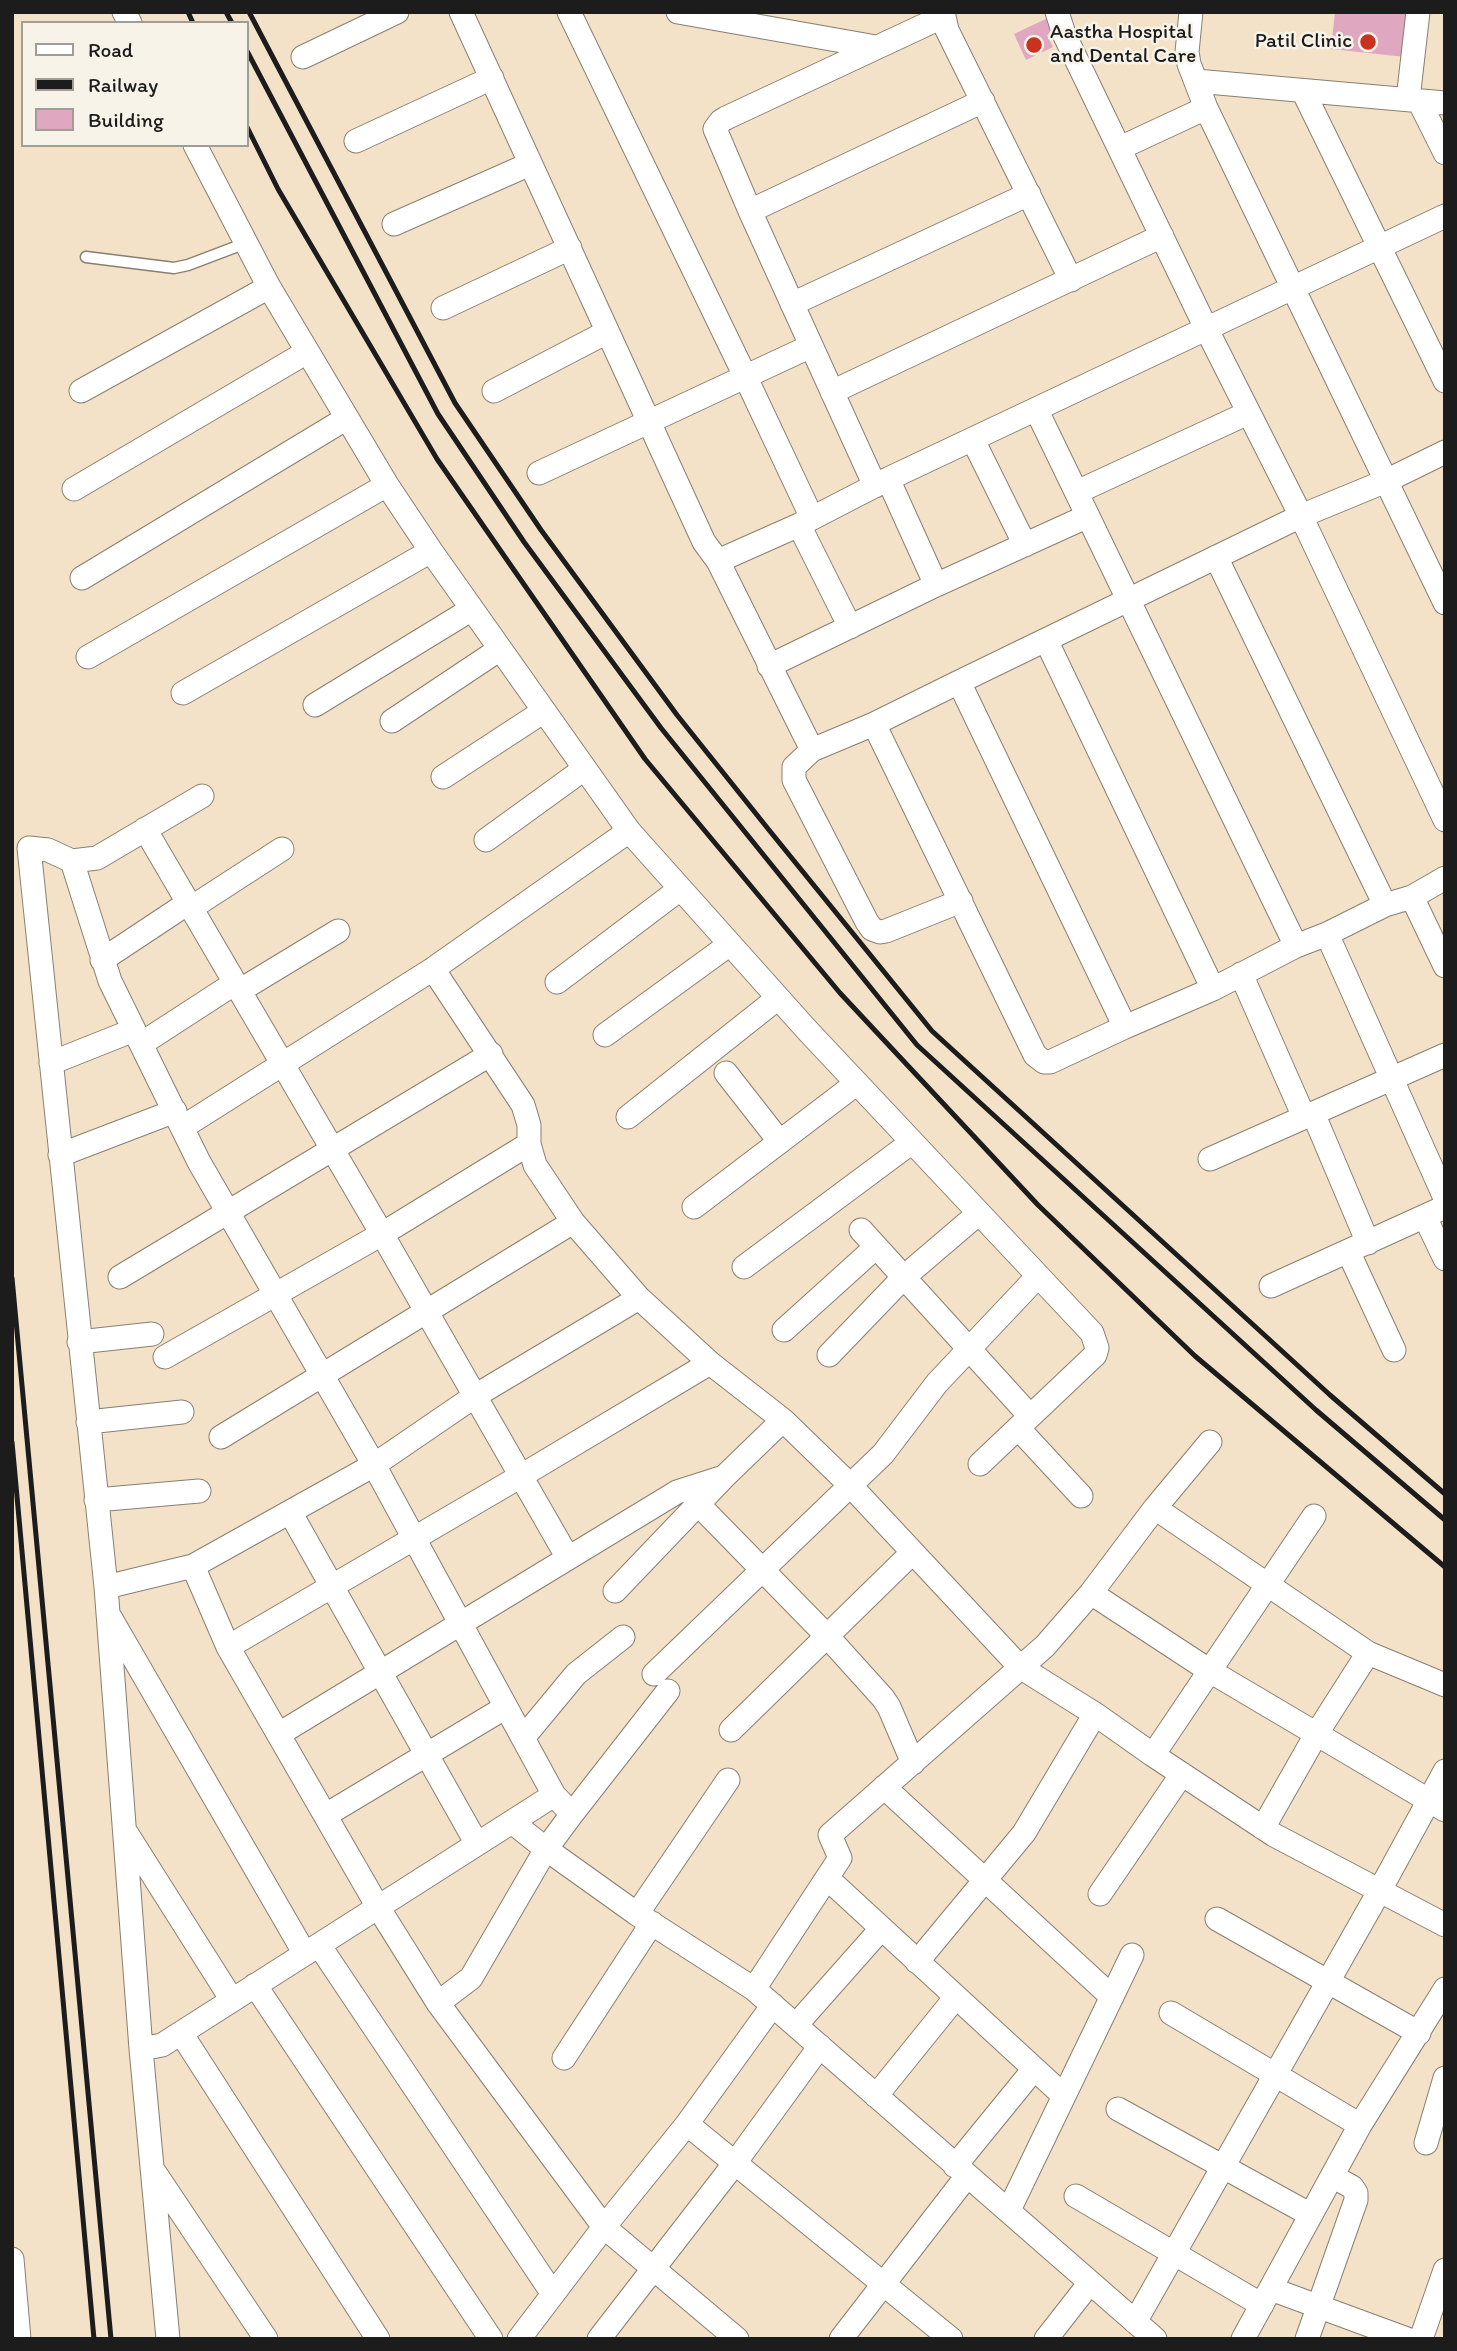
<!DOCTYPE html>
<style>
body{margin:0}
#map{position:relative;width:1457px;height:2351px;overflow:hidden;background:#f4e2c8;font-family:Itim,sans-serif}
canvas{display:block}
.frame{position:absolute;inset:0;border:14px solid #1c1c1c;pointer-events:none}
.legend{position:absolute;left:21px;top:21px;width:228px;height:126px;box-sizing:border-box;background:#f7f3e8;border:2px solid #9f9d96;margin:0;padding:9px 12px;list-style:none;font-size:21px;color:#1c1c1c}
.legend li{display:flex;align-items:center;gap:14px;height:35px}
.legend b{width:35px;border:2px solid #9f9d96}
</style>
<div id="map">
<canvas width="1457" height="2351"></canvas>
<div class="frame"></div>
<ul class="legend">
<li><b style="height:9px;background:#fff"></b>Road</li>
<li><b style="height:9px;background:#1c1c1c"></b>Railway</li>
<li><b style="height:19px;background:#dfa7c0"></b>Building</li>
</ul>
</div>
<script>
const context = document.querySelector('canvas').getContext('2d');
context.lineJoin = 'round';
function paint(path, color) { context.fillStyle = color; context.fill(path, 'evenodd'); }
const shape = rows => new Path2D(rows.map(r => 'M' + r).join(''));
function trace(path, color, width, dash) { context.strokeStyle = color; context.lineWidth = width; context.lineCap = dash ? 'butt' : 'round'; context.setLineDash(dash || []); context.stroke(path); }
function label(font, color, halo, rows, align = 'center') {
  context.font = font + ' Itim,sans-serif'; context.lineWidth = 5; context.setLineDash([]); context.textBaseline = 'middle'; context.strokeStyle = halo; context.fillStyle = color; for (const [text, x, y, turn = 0] of rows) {
    context.save(); context.translate(x, y); context.rotate((+turn || 0) * Math.PI / 180); context.textAlign = isNaN(turn) ? turn : align; if (halo) context.strokeText(text, 0, 0); context.fillText(text, 0, 0); context.restore();
  }
}
paint(shape([
 [1335,12,1409,12,1405,57,1331,49],
 [1050,17,1056,31,1047,35,1053,47,1026,60,1014,34]
]), '#dfa7c0');
const lane = shape([
 [86,257,174,268,188,265,246,243]
]);
const street = shape([
 [124,12,130,23],
 [461,12,704,542,718,561,812,750,874,724,959,682,1125,1027,1213,989,1296,946,1327,934,1385,905,1412,897,1445,878],
 [569,12,746,378,812,518],
 [678,12,876,47],
 [943,12,947,30,1071,280],
 [1057,12,1064,34,1206,328,1301,516,1445,820],
 [1191,12,1187,52,1189,64,1206,108,1445,603],
 [303,57,397,12],
 [1196,81,1445,103],
 [1303,91,1445,381],
 [1408,99,1418,12],
 [1419,101,1445,153],
 [356,141,492,78],
 [195,145,269,287,387,485,431,551,629,831,807,1030,1092,1333,1097,1348,1095,1355,980,1464],
 [1120,148,1206,108],
 [750,211,983,101],
 [394,224,530,164],
 [792,304,1029,194],
 [443,308,570,248],
 [81,391,269,287],
 [494,391,607,332],
 [832,392,1162,236],
 [1036,409,1296,946],
 [973,440,1025,545],
 [539,473,811,346],
 [888,479,936,585],
 [875,486,750,211,715,129,721,121,726,118,942,17],
 [74,489,307,352],
 [1077,492,1248,413],
 [799,525,850,627],
 [1216,557,1385,905],
 [718,561,799,525,888,479,1445,216],
 [82,578,347,418],
 [1046,640,1213,989],
 [88,657,387,485],
 [769,666,936,585,1088,516],
 [959,682,1301,516,1386,481,1445,452],
 [183,693,431,551],
 [315,705,472,609],
 [392,721,500,649],
 [874,724,1035,1055,1044,1062,1050,1062,1125,1027],
 [812,750,794,767,794,780,867,922,872,929,880,932,886,931,961,901],
 [443,777,544,711],
 [145,829,382,1234,568,1558],
 [486,840,584,769],
 [72,861,110,981,199,1162,374,1465,554,1795,572,1814,546,1849,471,1978,438,2003],
 [1412,897,1445,966],
 [191,908,282,849],
 [1327,934,1445,1198],
 [102,960,188,903],
 [433,969,523,1105,529,1125,529,1144,535,1165,573,1222,639,1298,710,1363,783,1420,850,1485,1020,1667,1095,1714,1153,1755,1274,1835,1445,1925],
 [1241,974,1304,1117],
 [557,982,680,889],
 [239,991,338,931],
 [605,1035,730,944],
 [141,1044,235,983],
 [51,1063,134,1030],
 [726,1073,780,1142],
 [1313,1113,1368,1243],
 [628,1117,778,998],
 [183,1127,433,969,629,831],
 [60,1155,175,1111],
 [1210,1159,1445,1055],
 [694,1207,857,1083],
 [1425,1217,1445,1259],
 [861,1230,1030,1416],
 [1348,1251,1394,1350],
 [744,1267,912,1142],
 [120,1277,491,1054],
 [1271,1286,1445,1207],
 [784,1330,876,1247],
 [79,1342,152,1334],
 [829,1355,904,1277,979,1213],
 [165,1357,382,1234,529,1144],
 [88,1422,182,1412],
 [1018,1428,1081,1496],
 [221,1437,573,1222],
 [96,1500,199,1491],
 [698,1504,827,1636,883,1698,889,1707,913,1763],
 [1155,1508,1368,1653,1445,1685],
 [290,1512,477,1844],
 [193,1566,228,1647,378,1907,438,2003,604,2227,737,2339],
 [106,1587,193,1566,374,1465,475,1396,639,1298],
 [615,1591,724,1477,783,1420],
 [1091,1593,1210,1671,1445,1810],
 [110,1617,305,1954],
 [228,1647,521,1476,710,1363],
 [654,1674,883,1454,937,1383,1038,1276],
 [731,1730,912,1553],
 [279,1734,677,1492,724,1477],
 [523,1738,576,1674,623,1637],
 [1153,1755,1314,1516],
 [884,1787,1112,1997],
 [572,1814,668,1691],
 [326,1815,506,1707],
 [512,1822,546,1849,637,1914,754,1989,1155,2339],
 [1263,1828,1317,1733,1368,1653],
 [127,1834,232,2000],
 [827,1878,1064,2096],
 [1100,1894,1182,1774],
 [637,1914,728,1780],
 [1217,1919,1419,2033],
 [319,1945,553,2294],
 [917,1962,1024,1833,1095,1714],
 [255,1985,491,2339],
 [754,1989,840,1858,830,1835,1045,1646,1091,1593,1155,1508,1210,1442],
 [1171,2013,1360,2125],
 [796,2025,881,1929],
 [181,2033,378,2339],
 [141,2049,162,2045,554,1795],
 [564,2058,652,1923],
 [876,2096,956,1997],
 [1118,2109,1311,2215],
 [687,2124,951,2339],
 [1426,2143,1445,2078],
 [955,2166,1034,2069],
 [155,2173,266,2339],
 [1076,2196,1262,2305],
 [1009,2210,1132,1955],
 [12,2259,19,2339],
 [1271,2289,1407,2339],
 [1135,2322,1380,1890,1445,1771],
 [168,2339,141,2049,106,1587,29,848,48,850,72,861,97,858,202,796],
 [519,2339,604,2227,687,2124,773,2005],
 [599,2339,735,2163,820,2046],
 [841,2339,967,2176],
 [1046,2339,1089,2284],
 [1243,2339,1360,2125,1445,1989],
 [1307,2339,1356,2200,1356,2193,1352,2187,1332,2176],
 [1421,2339,1445,2270]
]);
trace(lane, '#887f72', 13);
trace(street, '#887f72', 25);
trace(lane, '#fff', 10);
trace(street, '#fff', 23);
trace(shape([
 [188,12,193,23],
 [226,12,232,23],
 [249,12,455,403,541,530,677,715,769,830,932,1031,1330,1395,1445,1494],
 [247,51,438,414,524,542,661,728,917,1045,1316,1410,1445,1520],
 [247,127,278,189,437,459,645,759,840,993,1038,1205,1195,1356,1445,1567],
 [12,1278,111,2339],
 [12,1442,94,2339]
]), '#1c1c1c', 5);
for (const [x, y, r, color] of [
 [1368,42,9,"#c8321e"],
 [1034,45,9,"#c8321e"]
]) { const dot = new Path2D(); dot.arc(x, y, r, 0, 2 * Math.PI); context.fillStyle = color; context.fill(dot); trace(dot, '#f7f3e8', 2.5); }
label('21px', '#1c1c1c', '#f7f3e8', [
 ["Aastha Hospital",1050,33],
 ["and Dental Care",1050,57],
 ["Patil Clinic",1352,42,"right"]
], 'left');
</script>
